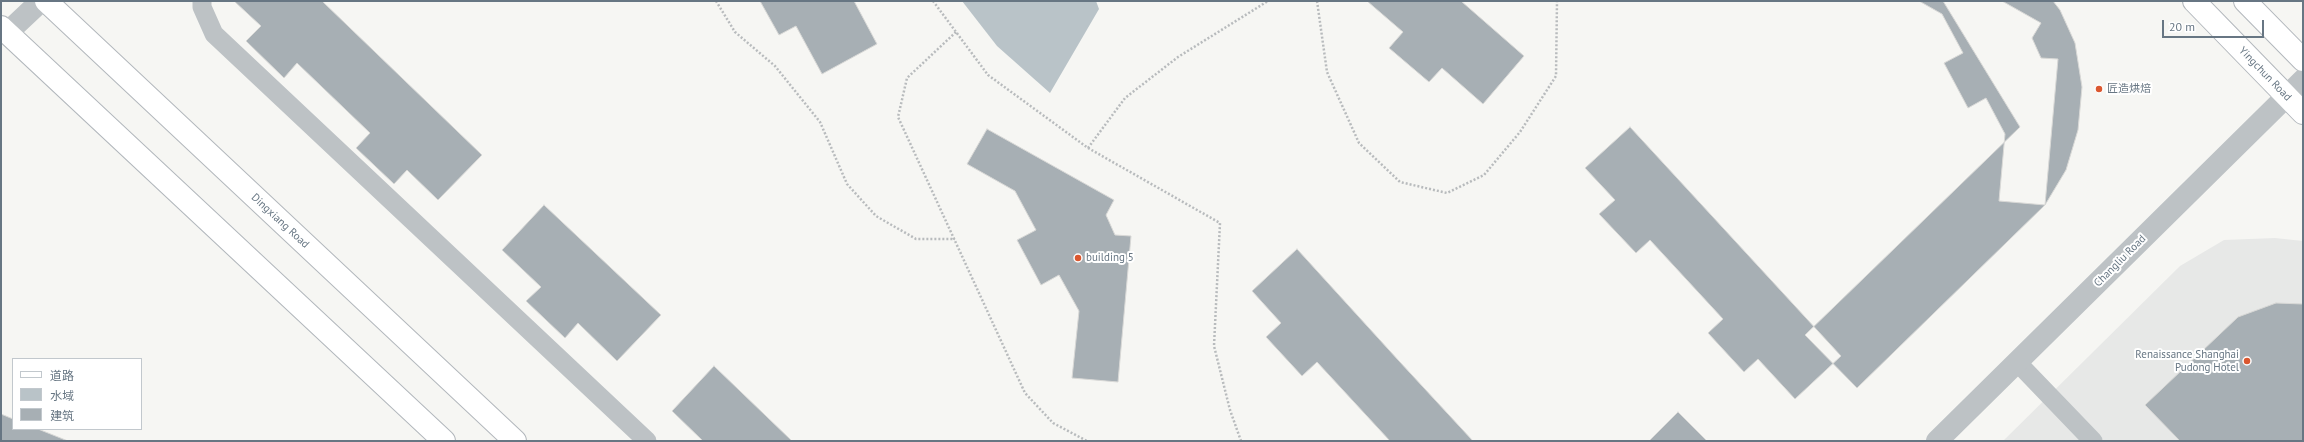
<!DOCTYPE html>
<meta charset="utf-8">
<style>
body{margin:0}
#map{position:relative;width:2304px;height:442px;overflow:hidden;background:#f6f6f3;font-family:"PT Sans","Noto Sans SC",sans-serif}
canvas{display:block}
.frame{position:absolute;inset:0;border:2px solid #677683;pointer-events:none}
.legend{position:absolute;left:12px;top:358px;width:130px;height:72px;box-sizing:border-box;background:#fff;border:1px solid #c2c8cd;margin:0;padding:5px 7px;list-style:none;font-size:12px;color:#677683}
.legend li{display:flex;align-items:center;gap:8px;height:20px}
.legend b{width:20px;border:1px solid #c2c8cd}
.scale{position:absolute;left:2162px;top:20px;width:102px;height:18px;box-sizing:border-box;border:2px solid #677683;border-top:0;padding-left:5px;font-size:12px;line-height:14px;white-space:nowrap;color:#677683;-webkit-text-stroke:3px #fff;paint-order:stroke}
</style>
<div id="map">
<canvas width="2304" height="442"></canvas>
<div class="frame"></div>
<ul class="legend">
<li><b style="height:5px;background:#fff"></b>道路</li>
<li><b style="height:11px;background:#b9c3c8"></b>水域</li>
<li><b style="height:11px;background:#a7afb4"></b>建筑</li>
</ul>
<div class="scale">20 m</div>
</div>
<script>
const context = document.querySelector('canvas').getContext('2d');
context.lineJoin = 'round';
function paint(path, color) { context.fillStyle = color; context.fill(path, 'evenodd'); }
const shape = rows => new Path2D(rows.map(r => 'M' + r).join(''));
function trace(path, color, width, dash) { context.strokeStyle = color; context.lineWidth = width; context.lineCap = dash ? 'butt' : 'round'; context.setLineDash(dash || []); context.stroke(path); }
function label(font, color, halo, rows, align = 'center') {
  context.font = font + ' "PT Sans","Noto Sans SC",sans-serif'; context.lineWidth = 4; context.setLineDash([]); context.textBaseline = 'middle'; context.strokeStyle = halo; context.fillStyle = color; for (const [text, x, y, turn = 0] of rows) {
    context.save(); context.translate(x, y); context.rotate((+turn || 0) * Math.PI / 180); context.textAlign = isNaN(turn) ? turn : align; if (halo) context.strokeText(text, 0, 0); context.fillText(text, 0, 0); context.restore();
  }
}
paint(shape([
 [2275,238,2303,241,2303,441,2003,441,2180,266,2224,240]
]), '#e7e8e7');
paint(shape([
 [962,1,1096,1,1099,9,1050,93,997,46]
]), '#b9c3c8');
const building = shape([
 [234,1,322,1,482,155,438,200,407,170,394,184,356,148,370,133,297,63,284,78,246,41,261,26,234,1],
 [760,1,854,1,877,44,822,74,796,26,779,35,760,1],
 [1367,1,1461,1,1524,56,1483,104,1442,68,1429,82,1389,48,1403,32,1367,1],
 [1919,1,2002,1,2041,23,2032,38,2041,58,2058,59,2045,205,1999,201,2005,134,1986,98,1968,108,1944,63,1963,53,1942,14,1919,1],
 [1943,1,2053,1,2060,10,2075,43,2082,87,2078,130,2066,170,2045,205,1857,388,1805,335,2020,127,1943,1],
 [1630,127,1841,356,1795,399,1758,359,1744,372,1708,333,1723,319,1650,240,1636,253,1599,214,1615,200,1585,168,1630,127],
 [987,129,1114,200,1106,215,1115,235,1131,236,1118,382,1072,378,1079,311,1059,275,1041,285,1017,240,1036,230,1015,191,967,164,987,129],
 [544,205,661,315,617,361,578,323,565,338,526,301,541,287,502,250,544,205],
 [1297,249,1399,361,1473,441,1390,441,1317,362,1302,376,1266,337,1281,323,1252,291,1297,249],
 [2276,303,2303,304,2303,441,2180,441,2145,405,2238,317,2276,303],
 [714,366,792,441,703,441,672,411,714,366],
 [1678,412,1707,441,1649,441,1678,412],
 [1,414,13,419,13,429,38,429,68,441,1,441,1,414]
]);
paint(building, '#a7afb4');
trace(building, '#d8d8d6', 1);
const secondary = shape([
 [46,1,515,441],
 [2194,1,2303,113],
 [2245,1,2303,60],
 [1,27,444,441]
]);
trace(secondary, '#b2b7bc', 24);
trace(shape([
 [716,1,735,32,775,66,820,122,847,184,876,216,916,239,955,239],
 [933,1,988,75,1088,148,1220,223,1214,346,1230,410,1241,441],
 [1317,1,1327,72,1359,143,1400,182,1447,193,1484,175,1520,132,1556,76,1557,1],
 [956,32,907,78,898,117,1025,393,1053,423,1087,441],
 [1088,148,1125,98,1178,57,1268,1]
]), '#b8bbbd', 2.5, [2, 2]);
trace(shape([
 [202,1,202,7,214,34,647,441],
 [2017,362,2093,441]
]), '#bdc2c5', 19);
trace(shape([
 [7,33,41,1],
 [1937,441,2303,80]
]), '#bdc2c5', 22);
trace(secondary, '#fff', 22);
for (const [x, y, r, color] of [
 [2099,89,4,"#db572f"],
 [1078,258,4,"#db572f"],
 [2247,361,4,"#db572f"]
]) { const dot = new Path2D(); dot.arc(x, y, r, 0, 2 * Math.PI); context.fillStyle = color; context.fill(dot); trace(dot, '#fff', 1.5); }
label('11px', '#677683', '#fff', [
 ["Yingchun Road",2265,74,46],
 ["Dingxiang Road",280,221,43],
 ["Changliu Road",2120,261,-45]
]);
label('11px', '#677683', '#fff', [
 ["匠造烘焙",2107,89],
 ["building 5",1086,258],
 ["Renaissance Shanghai",2239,355,"right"],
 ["Pudong Hotel",2239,368,"right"]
], 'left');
</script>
